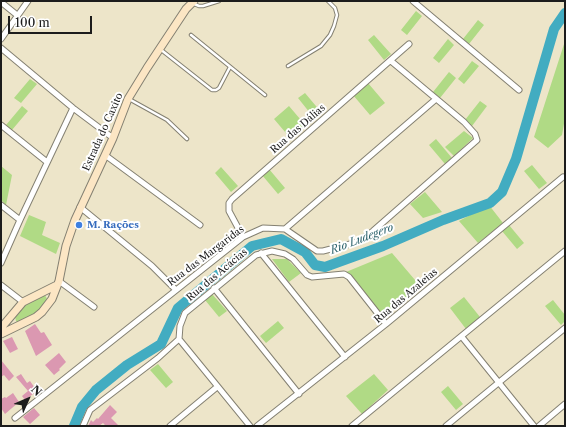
<!DOCTYPE html>
<meta charset="utf-8">
<style>
body{margin:0}
#map{position:relative;width:566px;height:427px;overflow:hidden;background:#ede5c9;font-family:"Libre Caslon Text",serif}
canvas{display:block}
.frame{position:absolute;inset:0;border:2px solid #1c1c1c;pointer-events:none}
.north{position:absolute;left:8px;top:379px;width:40px;height:40px;-webkit-text-stroke:3px #fff;paint-order:stroke;rotate:45deg;font-size:11px;font-weight:700;line-height:16px;text-align:center;color:#1c1c1c}
.north::after{content:'';display:block;margin:auto;width:14px;height:18px;background:#1c1c1c;clip-path:polygon(50% 0,100% 100%,50% 72%,0 100%)}
.scale{position:absolute;left:8px;top:16px;width:84px;height:18px;box-sizing:border-box;border:2px solid #1c1c1c;border-top:0;padding-left:5px;font-size:12px;line-height:14px;white-space:nowrap;color:#1c1c1c;-webkit-text-stroke:3px #fff;paint-order:stroke}
</style>
<div id="map">
<canvas width="566" height="427"></canvas>
<div class="frame"></div>
<div class="north">N</div>
<div class="scale">100 m</div>
</div>
<script>
const context = document.querySelector('canvas').getContext('2d');
context.lineJoin = 'round';
function paint(path, color) { context.fillStyle = color; context.fill(path, 'evenodd'); }
const shape = rows => new Path2D(rows.map(r => 'M' + r).join(''));
function trace(path, color, width, dash) { context.strokeStyle = color; context.lineWidth = width; context.lineCap = dash ? 'butt' : 'round'; context.setLineDash(dash || []); context.stroke(path); }
function label(font, color, halo, rows, align = 'center') {
  context.font = font + ' "Libre Caslon Text",serif'; context.lineWidth = 4; context.setLineDash([]); context.textBaseline = 'middle'; context.strokeStyle = halo; context.fillStyle = color; for (const [text, x, y, turn = 0] of rows) {
    context.save(); context.translate(x, y); context.rotate((+turn || 0) * Math.PI / 180); context.textAlign = isNaN(turn) ? turn : align; if (halo) context.strokeText(text, 0, 0); context.fillText(text, 0, 0); context.restore();
  }
}
paint(shape([
 [416,11,422,16,407,35,401,30],
 [478,20,484,25,469,44,463,39],
 [374,35,391,54,384,60,368,40],
 [448,39,454,45,439,63,433,58],
 [565,41,565,118,562,135,548,148,534,137],
 [472,61,479,66,464,84,458,79],
 [449,72,456,78,440,98,433,92],
 [30,79,37,84,21,103,14,98],
 [368,83,385,103,370,115,353,95],
 [305,93,321,112,314,118,298,98],
 [480,101,487,106,472,126,465,120],
 [22,106,28,111,12,130,6,125],
 [289,106,306,126,291,139,274,119],
 [464,131,473,138,454,156,445,147],
 [436,139,452,158,445,164,429,145],
 [532,165,547,183,539,189,524,171],
 [1,166,12,175,6,205,1,200],
 [221,167,238,186,231,192,215,173],
 [269,169,285,188,278,194,262,175],
 [425,192,442,212,423,218,410,204],
 [489,205,503,223,478,243,459,221],
 [29,215,46,222,42,235,60,243,56,254,20,236],
 [509,225,524,243,517,249,502,231],
 [392,253,421,287,384,317,346,272],
 [272,259,287,259,301,273,289,282],
 [212,294,227,311,219,317,205,300],
 [45,295,47,299,38,311,34,315,18,323,16,321,15,317,25,304],
 [464,297,480,317,466,329,450,308],
 [553,300,565,315,565,321,561,325,545,306],
 [278,321,284,328,266,343,260,336],
 [158,364,173,382,166,388,150,370],
 [374,374,388,390,362,414,346,396],
 [448,386,463,404,456,410,441,392]
]), '#b0da85');
trace(shape([
 [74,426,82,407,96,390,127,365,161,344,178,308,252,246,281,239,305,252,315,265,325,267,383,246,443,220,490,203,502,192,516,159,554,29,565,13]
]), '#42acc1', 10);
paint(shape([
 [35,324,41,333,44,332,52,345,36,356,25,331],
 [12,337,18,349,10,353,3,341],
 [59,353,66,362,59,369,60,370,54,375,45,365],
 [1,360,14,376,9,381,4,375,1,377],
 [21,374,27,383,30,381,37,391,25,400,22,396,28,391,16,377],
 [13,393,19,402,5,414,1,408,1,399,5,397,6,398],
 [110,405,117,412,111,418,119,426,106,426,103,423,99,426,88,426,91,420,93,422,97,418,98,419],
 [34,408,40,415,30,424,23,417]
]), '#db98b1');
const lane = shape([
 [192,3,199,6,203,6,219,1],
 [191,35,265,95],
 [160,49,212,90,216,90,219,88,230,67],
 [288,66,321,46,330,35,334,26,337,15,335,8,328,1],
 [129,99,167,120,187,139]
]);
const street = shape([
 [413,1,519,90],
 [1,2,17,15],
 [1,39,28,1],
 [1,48,73,108,113,138],
 [1,125,47,162],
 [105,155,200,225],
 [1,205,20,220],
 [80,207,152,266,176,290],
 [285,229,436,99],
 [243,237,229,211,229,203,232,199,409,44],
 [261,253,345,357],
 [1,263,20,220,73,108],
 [59,281,94,307],
 [1,285,23,302],
 [214,288,299,394],
 [462,337,534,426],
 [179,339,250,426],
 [15,418,243,237,263,228,285,229,317,251,323,251,358,242,373,231,477,140,475,134,464,122,391,61],
 [83,426,90,410,158,358,179,339,180,326,185,313,256,255,272,251,285,254,293,259,307,275,312,277,344,274,349,277,386,324],
 [170,426,217,387],
 [257,426,386,324,563,177],
 [352,426,565,251],
 [446,426,565,328],
 [539,426,565,404]
]);
const secondary = shape([
 [1,328,23,302,57,285],
 [1,334,36,317,42,312,52,299,59,281,66,246,75,220,113,138,128,99,147,68,186,9,194,1]
]);
trace(lane, '#848072', 4.5);
trace(street, '#848072', 7);
trace(secondary, '#848072', 9);
trace(lane, '#fff', 2.5);
trace(street, '#fff', 5);
trace(secondary, '#fce6c4', 7);
for (const [x, y, r, color] of [
 [79,225,4,"#3f7fe0"]
]) { const dot = new Path2D(); dot.arc(x, y, r, 0, 2 * Math.PI); context.fillStyle = color; context.fill(dot); trace(dot, '#fff', 1.5); }
label('10px', '#1c1c1c', '#fff', [
 ["Rua das Dálias",298,129,-41],
 ["Estrada do Caxito",103,132,-66],
 ["Rua das Margaridas",206,256,-37],
 ["Rua das Acácias",217,275,-40],
 ["Rua das Azaleias",406,296,-40]
]);
label('bold 10px', '#366cbe', '#fff', [
 ["M. Rações",87,225]
], 'left');
label('italic 11px', '#2f646e', '#fff', [
 ["Rio Ludegero",362,239,-21]
]);
</script>
